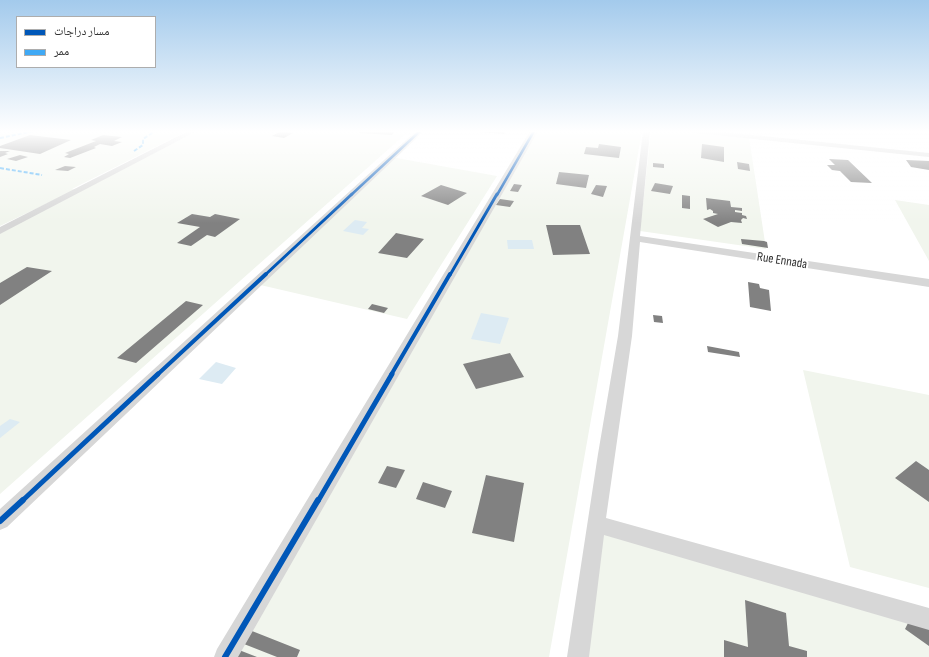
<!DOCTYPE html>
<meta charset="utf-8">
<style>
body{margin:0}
#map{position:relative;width:929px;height:657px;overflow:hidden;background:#fff;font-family:"Sofia Sans Condensed","Noto Naskh Arabic",sans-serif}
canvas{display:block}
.legend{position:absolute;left:16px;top:16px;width:140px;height:52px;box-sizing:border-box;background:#fff;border:1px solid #adadad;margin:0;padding:5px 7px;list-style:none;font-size:12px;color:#333}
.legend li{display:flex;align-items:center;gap:8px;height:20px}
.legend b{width:20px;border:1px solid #adadad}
</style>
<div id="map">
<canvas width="929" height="657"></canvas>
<ul class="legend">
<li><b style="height:5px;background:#0057b8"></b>مسار دراجات</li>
<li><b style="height:5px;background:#3fa9f5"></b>ممر</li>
</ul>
</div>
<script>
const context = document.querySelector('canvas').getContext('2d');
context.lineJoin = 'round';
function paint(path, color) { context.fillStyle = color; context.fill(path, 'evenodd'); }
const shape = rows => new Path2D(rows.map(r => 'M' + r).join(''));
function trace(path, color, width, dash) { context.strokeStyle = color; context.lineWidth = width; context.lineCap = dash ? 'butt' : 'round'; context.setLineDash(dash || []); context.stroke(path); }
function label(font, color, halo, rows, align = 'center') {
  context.font = font + ' "Sofia Sans Condensed",sans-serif'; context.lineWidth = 4; context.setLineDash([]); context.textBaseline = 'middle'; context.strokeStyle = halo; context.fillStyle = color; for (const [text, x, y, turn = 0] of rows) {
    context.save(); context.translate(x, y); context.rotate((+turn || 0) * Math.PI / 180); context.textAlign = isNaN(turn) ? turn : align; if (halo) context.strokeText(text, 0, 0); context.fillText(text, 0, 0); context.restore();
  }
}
paint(shape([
 [0,131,187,131,72,189,75,190,0,226],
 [197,131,409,131,0,494,0,232],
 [535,131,642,131,549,657,229,657],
 [651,131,689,131,749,137,766,249,640,231],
 [391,157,497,176,407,319,256,284],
 [895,200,929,205,929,261],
 [803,370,929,395,929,588,850,567],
 [604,530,929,621,929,657,587,657]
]), '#f1f5ed');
paint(shape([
 [355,220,367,222,362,228,369,229,363,235,343,231],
 [507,240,532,240,534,249,508,249],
 [481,313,509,318,500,344,471,339],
 [216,362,236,368,222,384,199,379],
 [10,419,20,422,0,438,0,426]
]), '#ddebf3');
paint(shape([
 [281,131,293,133,284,138,272,136],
 [360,131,395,131,392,135,359,133],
 [467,131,505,131,504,134],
 [30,135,71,140,40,154,0,148,0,146],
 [103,135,122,137,114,141,122,142,112,146,100,144,94,147,96,148,70,158,64,157,69,154,65,153,96,141,91,140],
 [599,144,621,147,619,158,584,154,586,147,598,148],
 [702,144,724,147,724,162,701,158],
 [0,151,10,151,5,153,8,154,0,157],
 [20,155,28,157,16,161,7,159],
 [829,159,848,160,872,183,851,182,840,171,832,170,827,165,835,165],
 [906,160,929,161,929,170,911,167],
 [737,162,749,164,750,171,738,169],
 [653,163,664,164,664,168,653,167],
 [65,166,76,167,68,171,55,170],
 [559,172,589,175,586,188,556,184],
 [655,183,673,186,670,194,651,191],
 [514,184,522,185,518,192,510,191],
 [441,185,467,193,448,205,421,196],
 [596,185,607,186,603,197,591,194],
 [682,195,690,196,690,209,682,208],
 [706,198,730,201,731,207,742,208,742,211,735,210,735,212,742,213,742,215,746,216,747,219,743,218,741,220,742,223,731,222,718,227,703,219,718,214,713,213,713,211,710,209,707,210],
 [500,199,514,201,510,207,496,205],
 [192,214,210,217,215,214,240,219,215,237,207,235,191,246,177,243,200,227,177,223],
 [546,225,580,225,590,254,553,255],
 [396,233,424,239,407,258,378,253],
 [741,239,764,241,767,242,768,248,742,244],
 [27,267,52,271,0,305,0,283],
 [748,282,759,284,760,288,769,290,771,311,750,307],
 [186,301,203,305,136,363,117,358],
 [372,304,388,308,384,313,368,309],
 [653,315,662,316,663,323,654,322],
 [707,346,739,352,740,357,708,352],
 [510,353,524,377,476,389,463,364],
 [916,461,929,470,929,502,895,478],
 [387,466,405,470,396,488,378,483],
 [486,475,524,483,514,542,472,533],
 [423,482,452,491,445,508,416,499],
 [745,600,786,613,789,646,807,651,807,657,724,657,724,640,748,647],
 [911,617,929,629,929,646,905,629],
 [252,631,300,650,297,657,277,657,244,644],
 [239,650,257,657,236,657]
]), '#818181');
paint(shape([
 [188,131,197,131,0,234,0,227,188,131],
 [416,131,424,131,7,527,0,530,0,509,416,131],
 [530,131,538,131,238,657,214,657,217,649,530,131],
 [643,131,650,131,640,236,929,279,929,287,640,242,632,336,606,518,929,608,929,630,604,535,589,657,567,657,598,454,618,336,643,131],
 [692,131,714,131,929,153,929,157,695,133,692,131]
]), '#d7d7d7');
trace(shape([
 [0,138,34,131],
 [134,151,143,145,143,139,155,131],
 [0,168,42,175]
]), '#3fa9f5', 2, [4, 2]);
trace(shape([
 [351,195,420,131],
 [497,195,534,131]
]), '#0057b8', 2.5);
trace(shape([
 [265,275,352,194],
 [450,275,497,194]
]), '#0057b8', 3);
trace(shape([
 [157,375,266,274],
 [391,375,450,274]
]), '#0057b8', 4);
trace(shape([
 [22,501,158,374],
 [318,501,392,374]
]), '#0057b8', 5);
trace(shape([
 [0,521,23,500],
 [225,657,318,500]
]), '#0057b8', 6);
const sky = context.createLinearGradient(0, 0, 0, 223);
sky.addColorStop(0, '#a3caec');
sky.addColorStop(0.59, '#fff');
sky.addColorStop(1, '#ffffff00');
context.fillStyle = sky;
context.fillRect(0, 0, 929, 223);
label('13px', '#333', '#fff', [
 ["Rue Ennada",782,261,9]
]);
</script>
